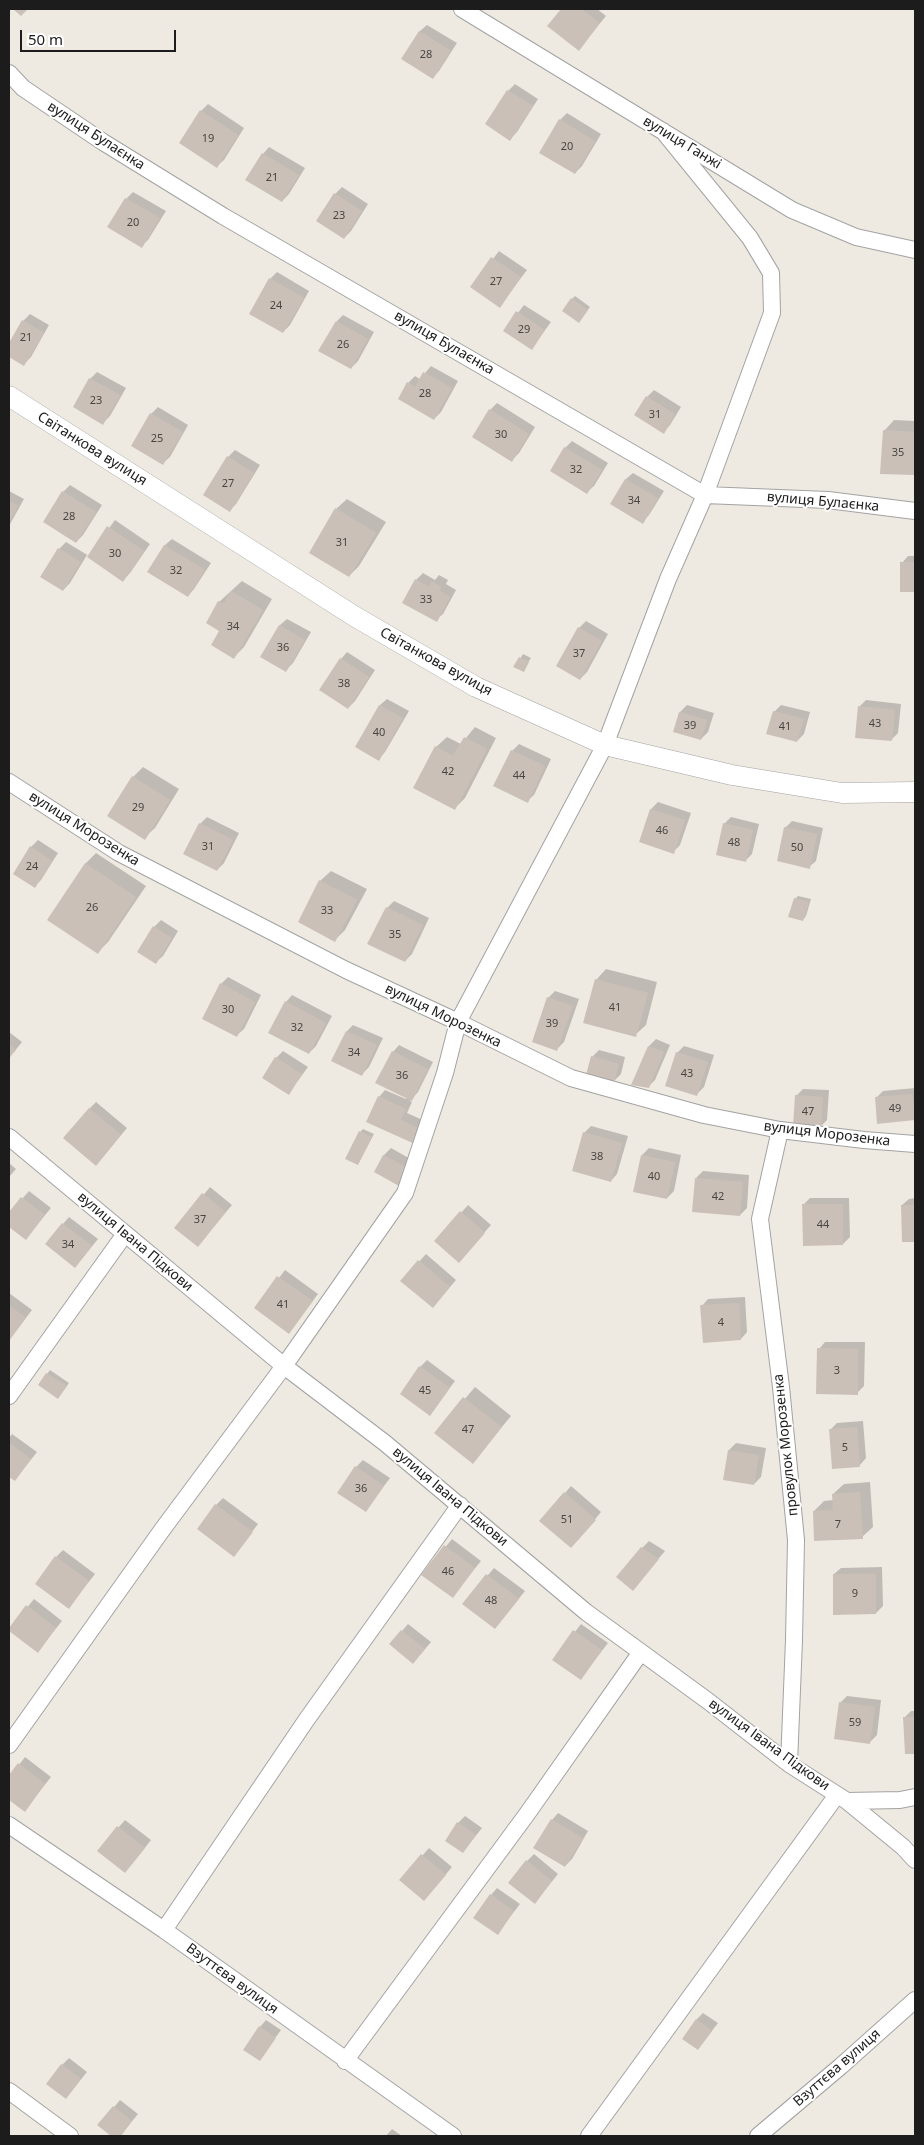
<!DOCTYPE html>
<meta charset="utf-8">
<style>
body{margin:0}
#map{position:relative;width:924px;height:2145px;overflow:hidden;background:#efeae1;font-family:"Noto Sans",sans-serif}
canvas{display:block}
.frame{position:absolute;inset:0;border:10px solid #1c1c1c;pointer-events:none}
.scale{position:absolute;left:20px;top:30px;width:156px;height:22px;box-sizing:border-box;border:2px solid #1c1c1c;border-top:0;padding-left:6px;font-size:15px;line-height:18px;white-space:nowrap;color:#1c1c1c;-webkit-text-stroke:4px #fff;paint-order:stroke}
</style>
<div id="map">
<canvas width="924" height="2145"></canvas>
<div class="frame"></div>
<div class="scale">50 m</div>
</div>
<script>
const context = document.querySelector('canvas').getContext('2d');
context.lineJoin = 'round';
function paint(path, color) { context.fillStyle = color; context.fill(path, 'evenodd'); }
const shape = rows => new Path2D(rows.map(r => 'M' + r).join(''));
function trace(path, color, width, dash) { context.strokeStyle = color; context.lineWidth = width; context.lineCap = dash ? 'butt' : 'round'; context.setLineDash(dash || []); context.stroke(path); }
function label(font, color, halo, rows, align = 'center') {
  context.font = font + ' "Noto Sans",sans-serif'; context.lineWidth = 4; context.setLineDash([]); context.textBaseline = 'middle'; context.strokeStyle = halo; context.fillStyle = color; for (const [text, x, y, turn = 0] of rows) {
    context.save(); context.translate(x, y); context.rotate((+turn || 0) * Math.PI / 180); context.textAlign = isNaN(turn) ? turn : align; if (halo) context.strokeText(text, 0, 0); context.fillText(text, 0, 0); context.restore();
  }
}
paint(shape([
 [562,9,597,9,606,16,579,49,549,26],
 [427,25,457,43,439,71,432,78,403,59,420,31],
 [515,84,538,99,517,132,510,139,486,123,508,91],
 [208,104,244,128,224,160,217,166,201,111],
 [567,113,601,134,582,166,575,173,560,120],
 [269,147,305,168,289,194,282,201,263,154],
 [342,187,368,204,351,231,344,238,335,194],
 [133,192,166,211,148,240,141,246,126,199],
 [499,251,527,270,500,306,472,287],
 [277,272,309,291,290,325,283,332,270,279],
 [575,296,590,307,579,322,572,299],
 [524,305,551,322,532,348,504,331],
 [30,314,49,325,31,357,24,364,9,355,9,345,23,321],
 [343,315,374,332,358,361,351,368,337,321],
 [431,366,458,381,441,412,434,419,408,383,415,376,420,379],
 [97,372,126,388,110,416,103,423,90,379],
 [654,390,681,407,670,425,664,432,647,397],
 [497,403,535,427,519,453,512,460,474,436,490,410],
 [158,407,188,425,170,457,163,463,151,414],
 [894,420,915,421,915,474,882,472,884,431],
 [572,441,608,463,594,486,587,492,551,470,565,448],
 [235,450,260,465,236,504,229,511,204,495,228,457],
 [633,473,664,491,649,515,642,522,612,504,626,479],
 [70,485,102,505,83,535,76,542,63,492],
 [9,491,24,499,9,526],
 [347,499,386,522,359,566,349,576,336,509],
 [115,520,150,544,130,573,123,580,87,555,70,583,63,590,59,549,66,542,89,556],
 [172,539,211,563,194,589,188,596,149,571,165,545],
 [908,556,915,556,915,591,901,591,902,563],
 [423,573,435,580,439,575,448,580,446,584,456,590,443,614,436,620,416,580],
 [242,581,272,599,244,647,234,657,221,630,219,602],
 [287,619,311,632,293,663,286,670,262,656,280,625],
 [586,621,608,634,587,672,580,679,579,628],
 [347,652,375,670,355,701,348,708,341,659],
 [523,654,531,658,523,670,515,667],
 [387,699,409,711,385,752,379,759,356,746,380,705],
 [866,700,901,704,898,733,891,740,859,707],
 [687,705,714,713,708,732,701,739,675,731,680,712],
 [781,705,810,712,804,734,797,741,774,712],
 [475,727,496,738,465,798,455,808,436,747,447,737,461,744],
 [519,744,551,759,534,795,527,801,495,786,512,751],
 [143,767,179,789,155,828,144,838,133,777],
 [658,802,691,813,680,845,673,852,641,842,651,809],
 [207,817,239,833,224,863,217,870,200,824],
 [731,817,759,824,752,854,745,861,724,824],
 [792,821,823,828,816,861,809,867,785,828],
 [38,840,58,853,41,880,34,887,31,847],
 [96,853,146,886,108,942,98,952,48,919,86,863],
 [331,871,367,889,345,930,335,940,320,881],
 [798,896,811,899,806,916,803,920,795,899],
 [394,901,429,918,412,954,405,961,387,908],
 [161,920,178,931,163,956,156,962,139,952,154,927],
 [606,969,657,982,646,1025,635,1035,596,980],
 [228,977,261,995,244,1029,237,1035,221,984],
 [555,991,579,999,564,1042,557,1049,548,998],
 [292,995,332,1016,316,1046,309,1053,286,1002],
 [353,1025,383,1038,369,1067,362,1074,347,1031],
 [9,1032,22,1042,9,1058],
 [656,1039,670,1045,655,1080,648,1087,633,1084,649,1046],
 [399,1045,433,1062,418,1092,410,1101,412,1102,407,1113,429,1123,416,1143,379,1097,385,1090,406,1099,407,1097,393,1052],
 [684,1046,714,1055,704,1087,697,1094,677,1053],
 [599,1050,625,1057,621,1074,614,1081,592,1057],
 [283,1051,308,1067,289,1093,276,1058],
 [915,1088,915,1119,876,1098,883,1091],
 [803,1089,829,1090,827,1120,820,1127,796,1096],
 [96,1102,127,1128,103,1157,89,1109],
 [591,1126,628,1136,617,1174,611,1181,584,1133],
 [363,1129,374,1134,358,1164,360,1132],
 [391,1148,414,1161,399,1184,375,1172,384,1155],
 [649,1148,681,1155,674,1191,667,1198,642,1155],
 [9,1163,16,1169,9,1177],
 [703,1171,749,1175,747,1208,740,1215,696,1178],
 [210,1187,232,1205,198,1245,176,1228],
 [29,1191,51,1208,25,1239,9,1226,9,1214],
 [810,1198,849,1198,850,1237,843,1244,803,1205],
 [915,1198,915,1241,903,1241,902,1205,909,1199],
 [468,1205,491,1225,465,1254,436,1241],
 [69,1217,98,1239,81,1260,63,1224],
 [426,1254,456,1280,439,1300,402,1281],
 [285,1270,318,1294,289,1332,256,1308],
 [9,1293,32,1310,9,1340],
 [745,1297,747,1332,741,1339,702,1306,708,1299],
 [825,1342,865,1342,864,1386,857,1393,819,1349],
 [427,1360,455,1381,430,1414,420,1367],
 [50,1370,69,1383,58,1398,39,1385],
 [475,1387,511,1416,473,1462,436,1433],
 [863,1421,866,1458,860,1465,830,1430,837,1423],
 [12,1434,37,1452,15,1480,9,1475,9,1438],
 [736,1443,766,1448,761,1477,754,1484,724,1479,729,1450],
 [363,1460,390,1478,366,1510,356,1467],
 [870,1482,873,1527,862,1537,814,1511,824,1501,834,1500,833,1494,844,1484],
 [571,1486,601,1512,578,1540,565,1493],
 [223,1498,258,1524,234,1555,216,1505],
 [452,1539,481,1561,452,1597,423,1575],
 [649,1541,665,1551,633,1589,642,1548],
 [63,1550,95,1574,69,1607,56,1557],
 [882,1567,883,1606,876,1613,834,1574,841,1568],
 [494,1568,525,1591,495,1628,464,1604],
 [34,1599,62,1621,38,1651,9,1630],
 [408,1624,431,1642,420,1655,402,1631],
 [581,1624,608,1643,581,1678,554,1659],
 [847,1696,881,1700,877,1735,870,1742,840,1703],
 [911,1711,915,1711,915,1753,906,1753,904,1718],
 [25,1757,51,1777,25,1810,9,1799,9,1778],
 [558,1813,588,1831,572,1859,565,1866,552,1820],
 [465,1816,482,1828,463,1852,458,1823],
 [125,1820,151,1840,132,1864,99,1850],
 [429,1848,452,1867,431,1892,401,1880],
 [534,1854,558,1874,541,1895,527,1861],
 [497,1888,520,1904,497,1934,491,1895],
 [703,2013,718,2023,698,2049,696,2020],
 [266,2020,281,2030,259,2060,260,2027],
 [69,2058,87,2072,66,2098,62,2065],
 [120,2100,138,2114,120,2136,113,2136,99,2125],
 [392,2129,402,2136,386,2136]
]), '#0003');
paint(shape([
 [13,9,28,9,21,16],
 [561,9,581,9,600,23,579,51,547,26],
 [419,31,451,51,433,79,401,59],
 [507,90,533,106,510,141,485,124],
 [200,110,238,135,217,168,179,143],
 [559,119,595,141,575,174,539,153],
 [262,153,299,175,282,202,245,180],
 [334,193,362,211,344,239,316,221],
 [125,198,160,218,142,248,107,227],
 [491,257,521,277,500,308,470,287],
 [269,278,304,298,283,333,249,314],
 [571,298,588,310,579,323,562,311],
 [516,311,545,330,532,350,503,331],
 [22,320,44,333,24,366,9,357,9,343],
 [336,321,368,339,351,369,318,351],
 [423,372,452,388,434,420,398,399,407,382,415,387],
 [89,378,120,395,103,425,73,407],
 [646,396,675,414,664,434,634,415],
 [489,409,529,434,512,462,472,437],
 [150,413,183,432,163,465,131,446],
 [883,430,915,432,915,475,880,474],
 [564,447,602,470,587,494,550,471],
 [227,456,254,473,230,512,203,495],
 [625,479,658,498,643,524,610,504],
 [62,491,96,512,76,543,43,522],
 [9,501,18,506,9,523],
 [335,508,376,533,349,577,309,553],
 [107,526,144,551,123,582,87,557],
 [164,545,205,570,188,597,147,572],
 [58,548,81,562,63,591,40,577],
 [900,562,915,562,915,592,900,592],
 [415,579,429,587,432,581,441,587,440,591,450,597,437,622,402,603],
 [231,591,263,610,234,659,211,645,219,631,206,623,218,601,224,603],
 [279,625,305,640,286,672,260,657],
 [578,627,602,641,580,680,556,666],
 [519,657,529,662,524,672,513,667],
 [340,658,369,677,348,709,319,690],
 [379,705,403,718,379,761,355,747],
 [858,706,895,710,892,741,855,738],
 [773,711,804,719,797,742,766,734],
 [679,712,707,720,701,740,673,732],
 [464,737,487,749,455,810,413,788,435,746,453,756],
 [511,750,545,766,528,803,493,786],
 [132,776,170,800,145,840,107,816],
 [650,809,685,820,674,854,639,842],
 [199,823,233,840,217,871,183,854],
 [723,823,753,830,746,862,716,855],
 [784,827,817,834,810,869,777,861],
 [30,846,52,861,35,888,13,874],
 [85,863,136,897,98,954,47,920],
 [319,880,357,900,335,942,298,922],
 [794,898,809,902,803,921,788,917],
 [386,907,423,925,405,962,367,944],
 [153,926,172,938,156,964,137,952],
 [595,979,648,993,636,1037,583,1023],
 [220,983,255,1002,237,1037,202,1019],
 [547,997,573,1006,557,1051,532,1042],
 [285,1001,326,1023,309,1054,268,1033],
 [346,1031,377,1045,362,1076,331,1061],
 [9,1044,16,1050,9,1058],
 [648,1046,664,1052,649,1088,631,1085],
 [392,1051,428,1069,412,1101,375,1083],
 [676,1052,708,1062,697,1096,665,1086],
 [591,1056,619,1064,614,1082,586,1075],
 [275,1057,302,1074,289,1095,262,1078],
 [912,1094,915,1120,877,1124,875,1097],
 [795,1095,823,1097,821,1128,793,1127],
 [378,1096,406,1109,401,1120,423,1130,417,1145,366,1122],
 [89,1108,121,1135,96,1166,63,1138],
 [359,1131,372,1137,358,1165,345,1159],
 [583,1132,622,1143,611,1182,572,1171],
 [383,1155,408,1168,399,1186,374,1172],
 [641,1155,675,1162,667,1199,633,1192],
 [695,1178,743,1182,740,1216,692,1212],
 [202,1193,226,1212,198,1247,174,1228],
 [21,1197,45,1215,26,1240,9,1227,9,1212],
 [802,1204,843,1204,843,1245,803,1246],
 [901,1205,915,1205,915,1242,902,1242],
 [460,1211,485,1233,459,1263,434,1241],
 [62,1223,92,1246,75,1268,45,1244],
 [418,1260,450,1287,433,1308,400,1281],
 [277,1276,313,1301,289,1334,254,1308],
 [739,1303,741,1340,703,1343,700,1305],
 [9,1305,26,1318,9,1341],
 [817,1348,858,1349,858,1395,816,1394],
 [419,1366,450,1388,430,1416,400,1394],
 [46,1373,67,1386,58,1399,38,1385],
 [463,1397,502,1427,473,1464,434,1433],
 [857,1427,860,1467,832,1469,829,1429],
 [9,1443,31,1459,15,1481,9,1477],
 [728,1450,759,1455,754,1485,723,1480],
 [355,1466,384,1486,366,1512,337,1493],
 [564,1492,596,1520,571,1548,539,1521],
 [860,1492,863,1539,814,1541,813,1511,833,1510,832,1494],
 [215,1504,253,1532,234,1557,197,1529],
 [444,1545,475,1568,453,1598,421,1575],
 [641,1547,659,1559,633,1591,616,1577],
 [55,1556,89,1581,69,1609,35,1584],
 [486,1574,519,1599,495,1629,462,1604],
 [833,1574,876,1574,876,1614,833,1615],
 [26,1605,56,1628,38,1653,9,1631,9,1628],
 [401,1630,425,1649,413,1664,389,1644],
 [573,1630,602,1650,581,1680,552,1660],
 [839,1702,875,1707,870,1744,834,1739],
 [903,1717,915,1717,915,1754,905,1754],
 [18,1763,45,1784,25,1812,9,1800,9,1775],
 [551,1819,583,1838,565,1867,533,1848],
 [457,1822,476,1835,463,1853,445,1841],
 [117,1826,145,1848,125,1873,97,1851],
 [421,1854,446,1875,424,1901,399,1880],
 [526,1860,552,1881,535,1904,508,1883],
 [490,1894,514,1911,498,1935,473,1918],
 [696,2019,712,2031,698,2050,682,2039],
 [259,2026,276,2038,260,2061,243,2050],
 [61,2064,81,2079,66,2099,46,2084],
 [113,2106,132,2121,121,2136,111,2136,97,2125]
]), '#cbc0b7');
const minor = shape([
 [462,9,792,210,856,237,915,250],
 [9,73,23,88,103,142,223,216,705,495,828,500,915,511],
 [9,782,119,853,346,970,458,1022,571,1078,704,1115,780,1130,864,1140,915,1144],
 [780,1130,760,1219,781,1387,796,1540,794,1640,789,1764],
 [9,1137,284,1366,385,1443,586,1612,708,1701,789,1764,847,1801,900,1800,915,1797],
 [9,1396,125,1234],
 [9,1745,162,1530,284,1366,405,1193,445,1073,458,1022,605,745,668,579,705,495,772,313,771,273,750,238,663,131],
 [847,1801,903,1847,915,1860],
 [9,1825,164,1930,453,2136],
 [164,1930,307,1719,460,1505],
 [345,2061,527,1814,641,1652],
 [9,2091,70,2136],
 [589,2136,837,1795],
 [758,2136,841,2066,915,2000]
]);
const tertiary = shape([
 [9,396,354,616,476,687,605,745,732,775,842,793,915,792]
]);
trace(minor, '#a3a3a3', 18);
trace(tertiary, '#a3a3a3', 21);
trace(minor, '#fff', 16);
trace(tertiary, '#fff', 20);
label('11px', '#484543', null, [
 ["28",426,55],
 ["19",208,139],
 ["20",567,147],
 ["21",272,178],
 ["23",339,216],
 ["20",133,223],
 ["27",496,282],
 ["24",276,306],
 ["29",524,330],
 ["21",26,338],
 ["26",343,345],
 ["28",425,394],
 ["23",96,401],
 ["31",655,415],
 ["30",501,435],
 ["25",157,439],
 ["35",898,453],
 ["32",576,470],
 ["27",228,484],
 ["34",634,501],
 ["28",69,517],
 ["31",342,543],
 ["30",115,554],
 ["32",176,571],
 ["33",426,600],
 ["34",233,627],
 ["36",283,648],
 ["37",579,654],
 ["38",344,684],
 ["43",875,724],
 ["39",690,726],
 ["41",785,727],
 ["40",379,733],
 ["42",448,772],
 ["44",519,776],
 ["29",138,808],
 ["46",662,831],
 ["48",734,843],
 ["31",208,847],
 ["50",797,848],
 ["24",32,867],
 ["26",92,908],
 ["33",327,911],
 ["35",395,935],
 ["41",615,1008],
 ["30",228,1010],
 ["39",552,1024],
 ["32",297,1028],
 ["34",354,1053],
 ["43",687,1074],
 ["36",402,1076],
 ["49",895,1109],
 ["47",808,1112],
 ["38",597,1157],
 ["40",654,1177],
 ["42",718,1197],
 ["37",200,1220],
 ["44",823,1225],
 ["34",68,1245],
 ["41",283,1305],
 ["4",721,1323],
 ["3",837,1371],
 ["45",425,1391],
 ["47",468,1430],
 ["5",845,1448],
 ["36",361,1489],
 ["51",567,1520],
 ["7",838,1525],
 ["46",448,1572],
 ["9",855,1594],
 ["48",491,1601],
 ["59",855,1723]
]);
label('14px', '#1c1c1c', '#fff', [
 ["вулиця Булаєнка",96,136,33],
 ["вулиця Ганжі",682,143,31],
 ["вулиця Булаєнка",444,343,30],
 ["Світанкова вулиця",92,449,32],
 ["вулиця Булаєнка",823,502,5],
 ["Світанкова вулиця",436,662,29],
 ["вулиця Морозенка",84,829,32],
 ["вулиця Морозенка",443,1016,26],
 ["вулиця Морозенка",827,1134,7],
 ["вулиця Івана Підкови",135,1242,40],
 ["провулок Морозенка",786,1445,-96],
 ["вулиця Івана Підкови",450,1497,40],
 ["вулиця Івана Підкови",769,1745,36],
 ["Взуттєва вулиця",232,1979,36],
 ["Взуттєва вулиця",837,2068,-41]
]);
</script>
